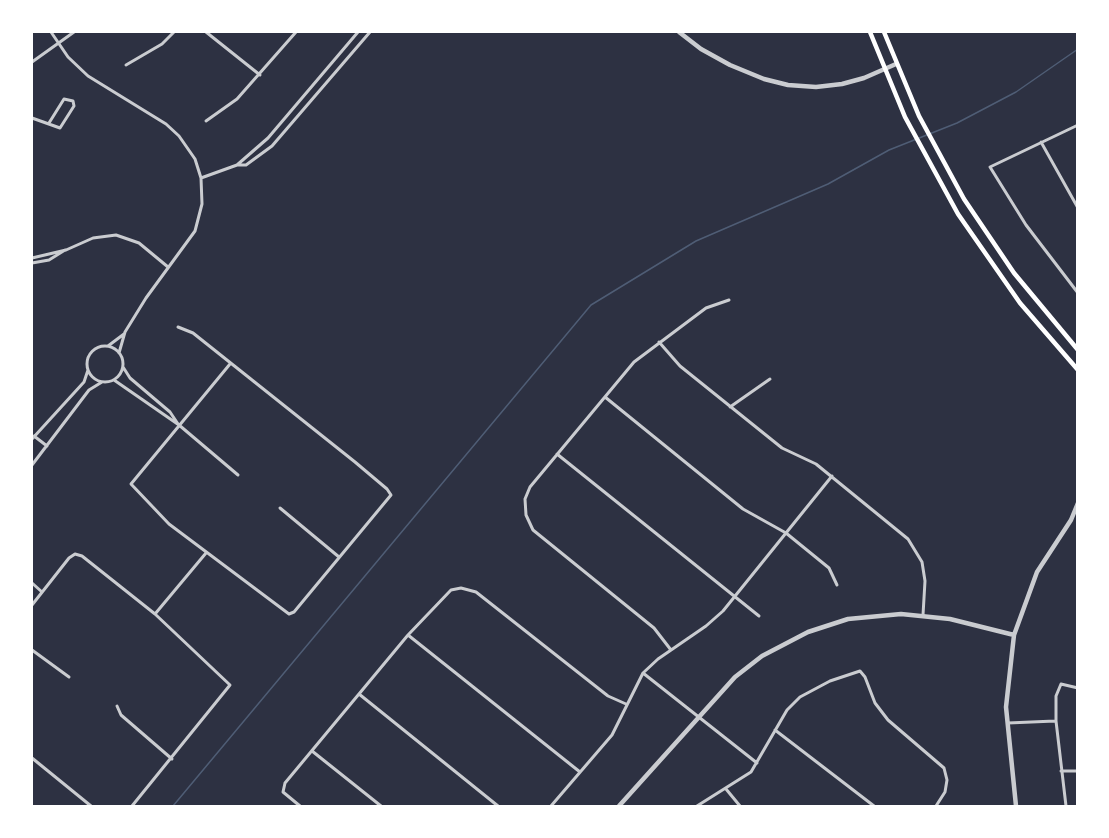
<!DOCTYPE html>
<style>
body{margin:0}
#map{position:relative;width:1109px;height:838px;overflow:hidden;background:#2d3142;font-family:Roboto,sans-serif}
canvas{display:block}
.frame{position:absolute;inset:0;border:33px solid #fff;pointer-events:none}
</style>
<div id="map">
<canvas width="1109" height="838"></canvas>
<div class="frame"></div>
</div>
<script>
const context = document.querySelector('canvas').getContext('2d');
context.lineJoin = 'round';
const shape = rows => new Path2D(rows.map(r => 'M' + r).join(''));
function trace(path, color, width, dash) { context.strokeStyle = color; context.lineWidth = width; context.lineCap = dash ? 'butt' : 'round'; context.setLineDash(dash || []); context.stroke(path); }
trace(shape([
 [173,806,591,305,696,241,828,184,889,150,957,123,1016,92,1078,49]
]), '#4f5d75', 1.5);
trace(shape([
 [51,32,68,57,88,76,166,124,179,136,195,159,201,178,202,204,195,231,146,298,125,332,119,353],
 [206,32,260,75],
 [32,62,74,32],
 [126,65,162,44,174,32],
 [32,118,60,128,74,106,73,101,64,99,49,123],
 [206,121,237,99,296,32],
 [1078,125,990,167,1026,225,1078,293],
 [1041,142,1078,208],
 [237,165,268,138,358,32],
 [201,178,237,165,246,165,272,146,370,32],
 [32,258,66,250,93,238,116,235,139,243,168,267],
 [32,263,49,260,65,250],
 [178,327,193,333,355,462,387,489,391,495,294,612,289,614,169,524,131,484,230,364],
 [659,342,680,366,782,448,816,464,908,539,922,562,925,581,923,615],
 [108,346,124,334],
 '87 364a18 18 0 1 1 36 0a18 18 0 1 1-36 0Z',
 [123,367,130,378,170,412,178,424],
 [114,380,179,425,238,475],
 [605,397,743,509,786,533,829,568,837,585],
 [730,407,770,379],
 [34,436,47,446],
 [32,439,84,382,88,370],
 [557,454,759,616],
 [32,465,89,390,102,382],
 [280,508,339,557],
 [32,583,42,592],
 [32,605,69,558,75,554,82,556,155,614,230,685,132,806],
 [155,614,206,553],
 [408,635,580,772],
 [32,650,69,677],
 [671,650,654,628,533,530,526,515,525,499,530,487,634,362,706,308,729,300],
 [643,673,757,763],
 [359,694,498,806],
 [117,706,121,715,172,759],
 [1008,723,1055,721],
 [775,730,874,806],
 [312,751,381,806],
 [32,758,91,806],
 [1061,771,1078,771],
 [726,789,740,806],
 [300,806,283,792,285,783,408,635,451,590,461,588,476,592,608,696,626,704],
 [551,806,612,735,643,673,658,659,706,626,723,611,832,476],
 [697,806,751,772,787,710,800,697,830,681,860,671,865,677,875,703,888,720,944,768,947,780,945,792,936,806],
 [1066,806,1056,721,1056,696,1061,684,1078,688]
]), '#caccd0', 3);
trace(shape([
 [679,32,701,49,730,65,764,79,788,85,816,87,842,84,864,78,896,64],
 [619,806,735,677,762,656,808,632,848,619,901,614,950,619,1014,635],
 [1016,806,1006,707,1014,635,1037,572,1071,520,1078,503]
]), '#caccd0', 4.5);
trace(shape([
 [870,32,905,117,958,214,1020,303,1078,370],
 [884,32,919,116,964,199,1014,273,1078,350]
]), '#fff', 4.5);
</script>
